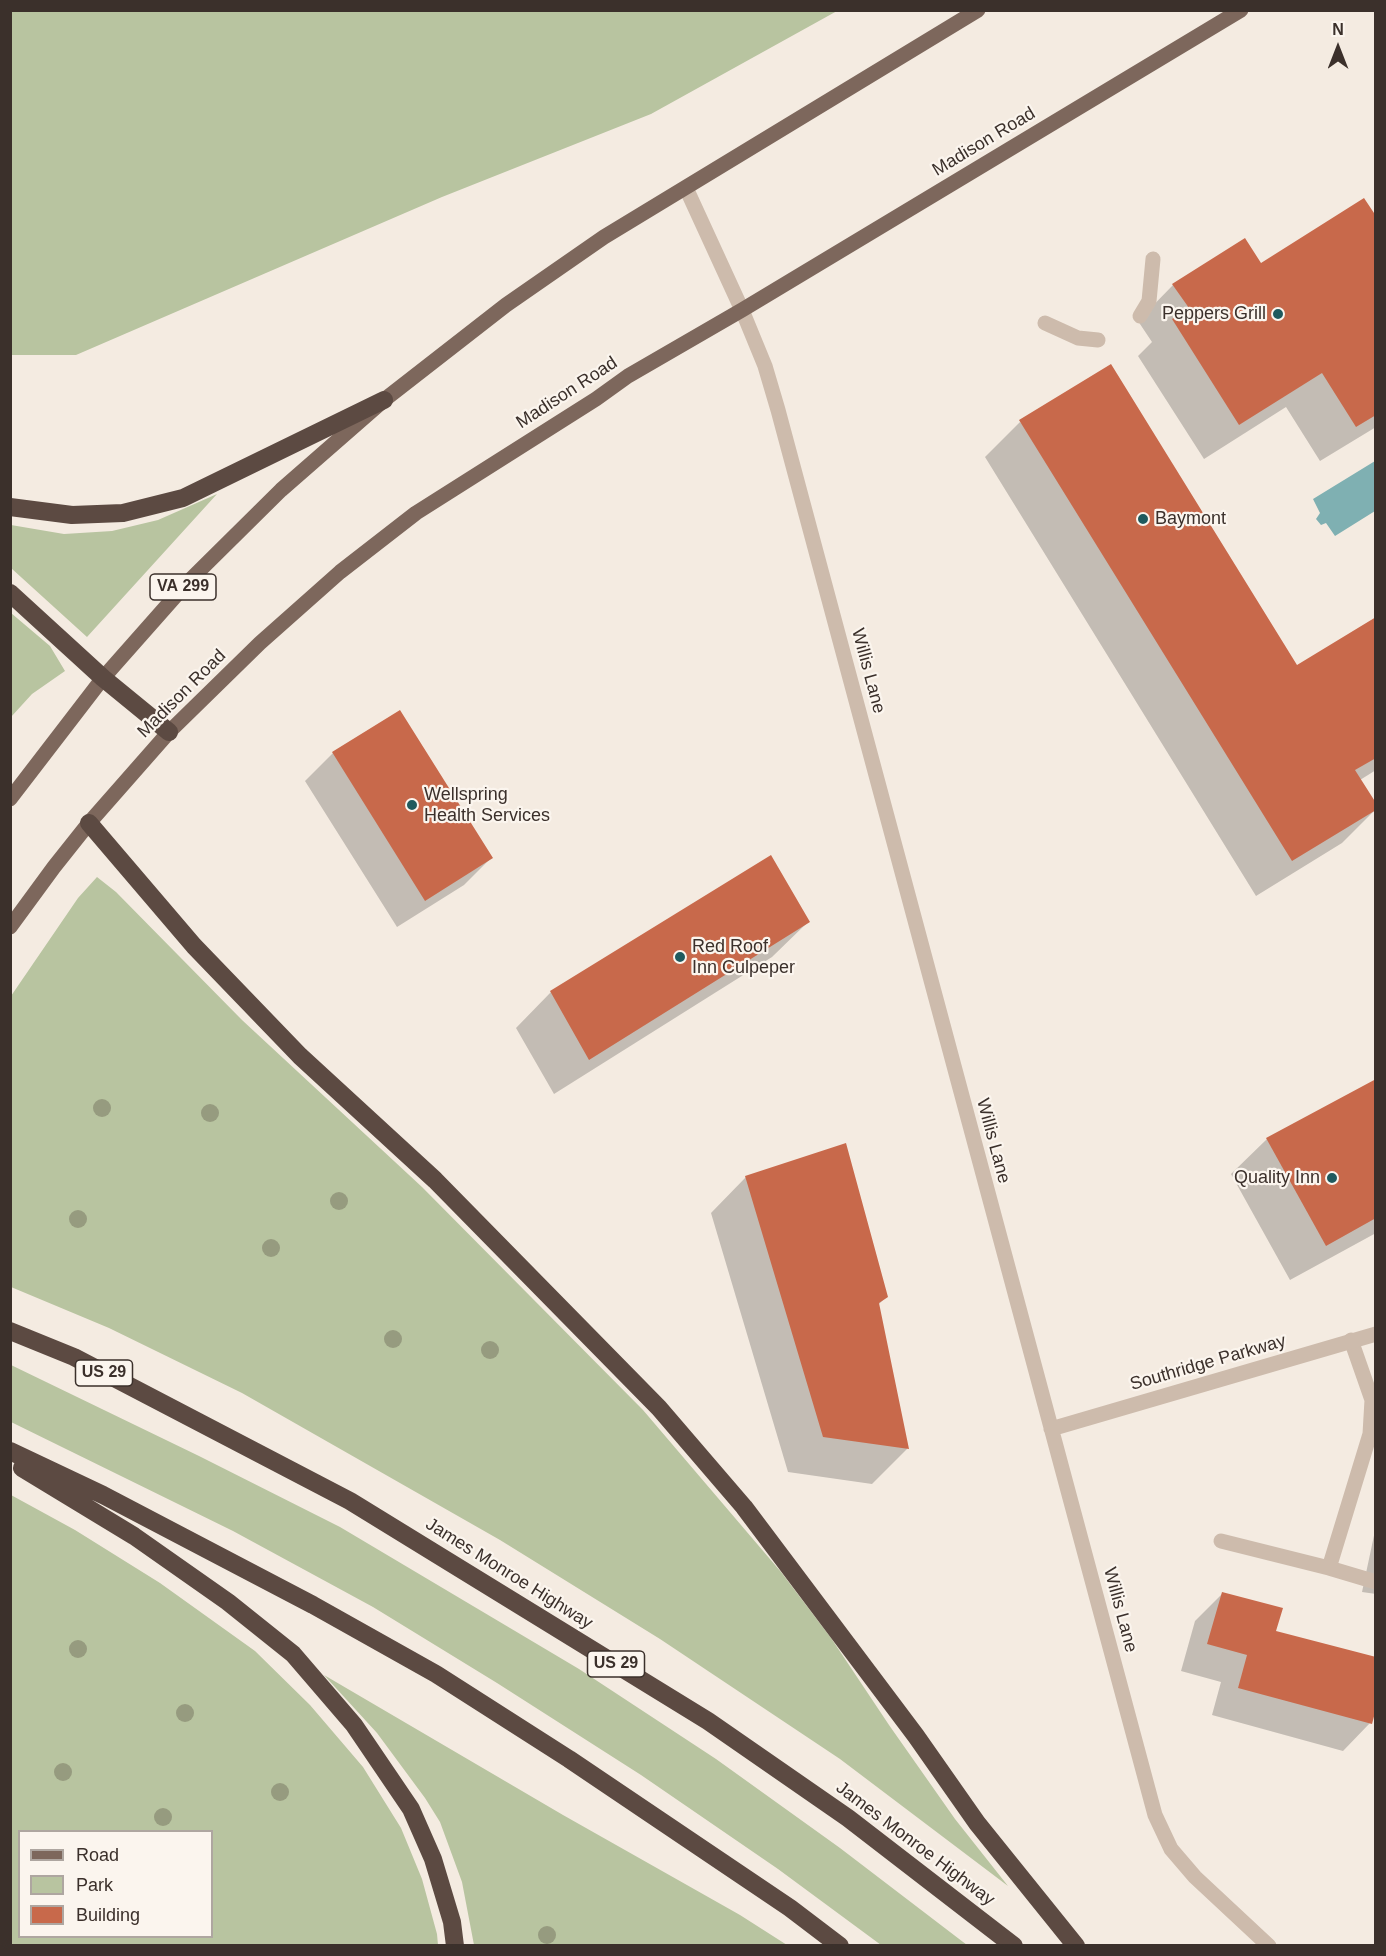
<!DOCTYPE html>
<style>
body{margin:0}
#map{position:relative;width:1386px;height:1956px;overflow:hidden;background:#f4ebe1;font-family:Helvetica,sans-serif}
canvas{display:block}
.frame{position:absolute;inset:0;border:12px solid #3b302b;pointer-events:none}
.legend{position:absolute;left:18px;top:1830px;width:195px;height:108px;box-sizing:border-box;background:#fbf5ee;border:2px solid #aea6a0;margin:0;padding:8px 10px;list-style:none;font-size:18px;color:#3b302b}
.legend li{display:flex;align-items:center;gap:12px;height:30px}
.legend b{width:30px;border:2px solid #aea6a0}
.north{position:absolute;left:1308px;top:18px;width:60px;height:60px;-webkit-text-stroke:4px #fbf5ee;paint-order:stroke;rotate:0deg;font-size:16px;font-weight:700;line-height:24px;text-align:center;color:#3b302b}
.north::after{content:'';display:block;margin:auto;width:21px;height:27px;background:#3b302b;clip-path:polygon(50% 0,100% 100%,50% 72%,0 100%)}
</style>
<div id="map">
<canvas width="1386" height="1956"></canvas>
<div class="frame"></div>
<ul class="legend">
<li><b style="height:8px;background:#7d675c"></b>Road</li>
<li><b style="height:16px;background:#b8c4a0"></b>Park</li>
<li><b style="height:16px;background:#c8694b"></b>Building</li>
</ul>
<div class="north">N</div>
</div>
<script>
const context = document.querySelector('canvas').getContext('2d');
context.lineJoin = 'round';
function paint(path, color) { context.fillStyle = color; context.fill(path, 'evenodd'); }
const shape = rows => new Path2D(rows.map(r => 'M' + r).join(''));
function trace(path, color, width, dash) { context.strokeStyle = color; context.lineWidth = width; context.lineCap = dash ? 'butt' : 'round'; context.setLineDash(dash || []); context.stroke(path); }
function label(font, color, halo, rows, align = 'center') {
  context.font = font + ' Helvetica,sans-serif'; context.lineWidth = 4.5; context.setLineDash([]); context.textBaseline = 'middle'; context.strokeStyle = halo; context.fillStyle = color; for (const [text, x, y, turn = 0] of rows) {
    context.save(); context.translate(x, y); context.rotate((+turn || 0) * Math.PI / 180); context.textAlign = isNaN(turn) ? turn : align; if (halo) context.strokeText(text, 0, 0); context.fillText(text, 0, 0); context.restore();
  }
}
paint(shape([
 [10,11,11,10,837,11,651,114,442,197,76,355,11,355],
 [217,494,87,637,11,568,11,525,64,534,112,531,158,520],
 [11,613,50,646,65,671,32,694,11,717],
 [97,877,116,892,242,1020,422,1187,643,1410,781,1572,831,1638,889,1725,955,1819,1008,1886,840,1759,660,1639,500,1540,242,1393,109,1328,11,1287,11,996,78,898],
 [11,1365,199,1456,340,1527,579,1669,716,1759,840,1848,967,1945,881,1945,778,1869,641,1775,497,1683,373,1607,233,1531,11,1422],
 [11,1495,75,1530,160,1583,255,1651,310,1705,363,1767,401,1828,422,1879,437,1934,438,1945,11,1945],
 [20,1832,212,1832,212,1936,20,1936],
 [324,1675,563,1815,740,1915,787,1945,474,1945,462,1882,440,1822,425,1798,377,1733]
]), '#b8c4a0');
paint(shape([
 [1375,461,1375,511,1335,536,1326,523,1321,525,1316,519,1320,513,1313,499]
]), '#7fb0b2');
paint(shape([
 [1376,219,1376,427,1320,461,1286,407,1204,459,1138,356,1152,342,1138,321,1173,285,1260,265],
 [1020,422,1296,667,1376,619,1376,770,1360,780,1376,809,1342,843,1256,896,985,457],
 [399,712,491,858,464,885,397,927,305,781,333,753],
 [808,922,772,957,554,1094,516,1028,551,992],
 [1376,1081,1376,1233,1290,1280,1231,1174,1267,1139],
 [746,1177,886,1297,878,1305,907,1449,872,1484,788,1472,711,1213],
 [1376,1526,1376,1594,1362,1592],
 [1222,1594,1274,1632,1370,1723,1343,1751,1212,1715,1221,1682,1181,1671,1195,1621]
]), '#0003');
paint(shape([
 [1364,198,1376,216,1376,415,1356,427,1322,373,1239,425,1172,319,1189,308,1172,284,1245,238,1261,263],
 [1111,364,1297,665,1376,617,1376,758,1355,770,1376,803,1376,810,1292,861,1019,420],
 [400,710,493,858,425,901,332,752],
 [771,855,810,922,589,1060,550,991],
 [1376,1079,1376,1218,1326,1246,1266,1138],
 [846,1143,888,1297,879,1303,909,1449,823,1437,745,1176],
 [1222,1592,1283,1608,1276,1631,1376,1657,1376,1709,1372,1724,1238,1688,1247,1655,1207,1644]
]), '#c8694b');
trace(shape([
 [1140,316,1149,301,1153,259],
 [1045,323,1078,338,1098,340],
 [1221,1541,1329,1568,1376,1582],
 [1329,1568,1370,1434,1372,1400,1351,1340]
]), '#cdbbac', 15);
trace(shape([
 [686,188,742,310,765,366,778,410,1155,1815,1171,1849,1195,1877,1269,1946],
 [1051,1429,1376,1334]
]), '#cdbbac', 15);
trace(shape([
 [10,799,103,678,187,583,281,490,384,400,506,305,604,237,978,10],
 [10,927,54,867,89,823,169,732,260,643,340,572,416,513,596,399,628,376,742,310,1241,10]
]), '#7d675c', 15);
trace(shape([
 [10,507,72,515,123,513,183,498,384,400],
 [10,593,103,678,169,732],
 [89,823,194,946,300,1056,435,1180,659,1408,744,1507,916,1736,977,1823,1076,1946],
 [10,1331,74,1357,350,1501,708,1721,848,1818,1014,1946],
 [10,1451,103,1495,313,1605,436,1674,569,1759,790,1908,840,1946],
 [22,1468,134,1536,228,1602,293,1654,354,1725,411,1809,433,1859,452,1922,455,1946]
]), '#5c4a42', 18);
context.fillStyle = '#969b7f';
for (const [x, y] of [
 [102,1108],
 [210,1113],
 [339,1201],
 [78,1219],
 [271,1248],
 [393,1339],
 [490,1350],
 [78,1649],
 [185,1713],
 [63,1772],
 [280,1792],
 [163,1817],
 [547,1935]
]) { context.beginPath(); context.arc(x, y, 9, 0, 2 * Math.PI); context.fill(); }
for (const [x, y, r, color] of [
 [1278,314,6,"#1f5a5e"],
 [1143,519,6,"#1f5a5e"],
 [412,805,6,"#1f5a5e"],
 [680,957,6,"#1f5a5e"],
 [1332,1178,6,"#1f5a5e"]
]) { const dot = new Path2D(); dot.arc(x, y, r, 0, 2 * Math.PI); context.fillStyle = color; context.fill(dot); trace(dot, '#fbf5ee', 2); }
for (const [x, y, w] of [
 [183,587,66],
 [104,1373,57],
 [616,1664,57]
]) { const box = new Path2D(); box.roundRect(x - w / 2, y - 13, w, 26, 4.5); context.fillStyle = '#fbf5ee'; context.fill(box); trace(box, '#3b302b', 1.5); }
label('bold 16px', '#3b302b', null, [
 ["VA 299",183,587],
 ["US 29",104,1373],
 ["US 29",616,1664]
]);
label('18px', '#3b302b', '#fbf5ee', [
 ["Madison Road",984,142,-31],
 ["Madison Road",567,393,-33],
 ["Willis Lane",868,671,75],
 ["Madison Road",182,694,-45],
 ["Willis Lane",993,1141,75],
 ["Southridge Parkway",1208,1363,-16],
 ["James Monroe Highway",509,1574,32],
 ["Willis Lane",1120,1610,75],
 ["James Monroe Highway",915,1844,37]
]);
label('18px', '#3b302b', '#fbf5ee', [
 ["Peppers Grill",1266,314,"right"],
 ["Baymont",1155,519],
 ["Wellspring",424,795],
 ["Health Services",424,816],
 ["Red Roof",692,947],
 ["Inn Culpeper",692,968],
 ["Quality Inn",1320,1178,"right"]
], 'left');
</script>
